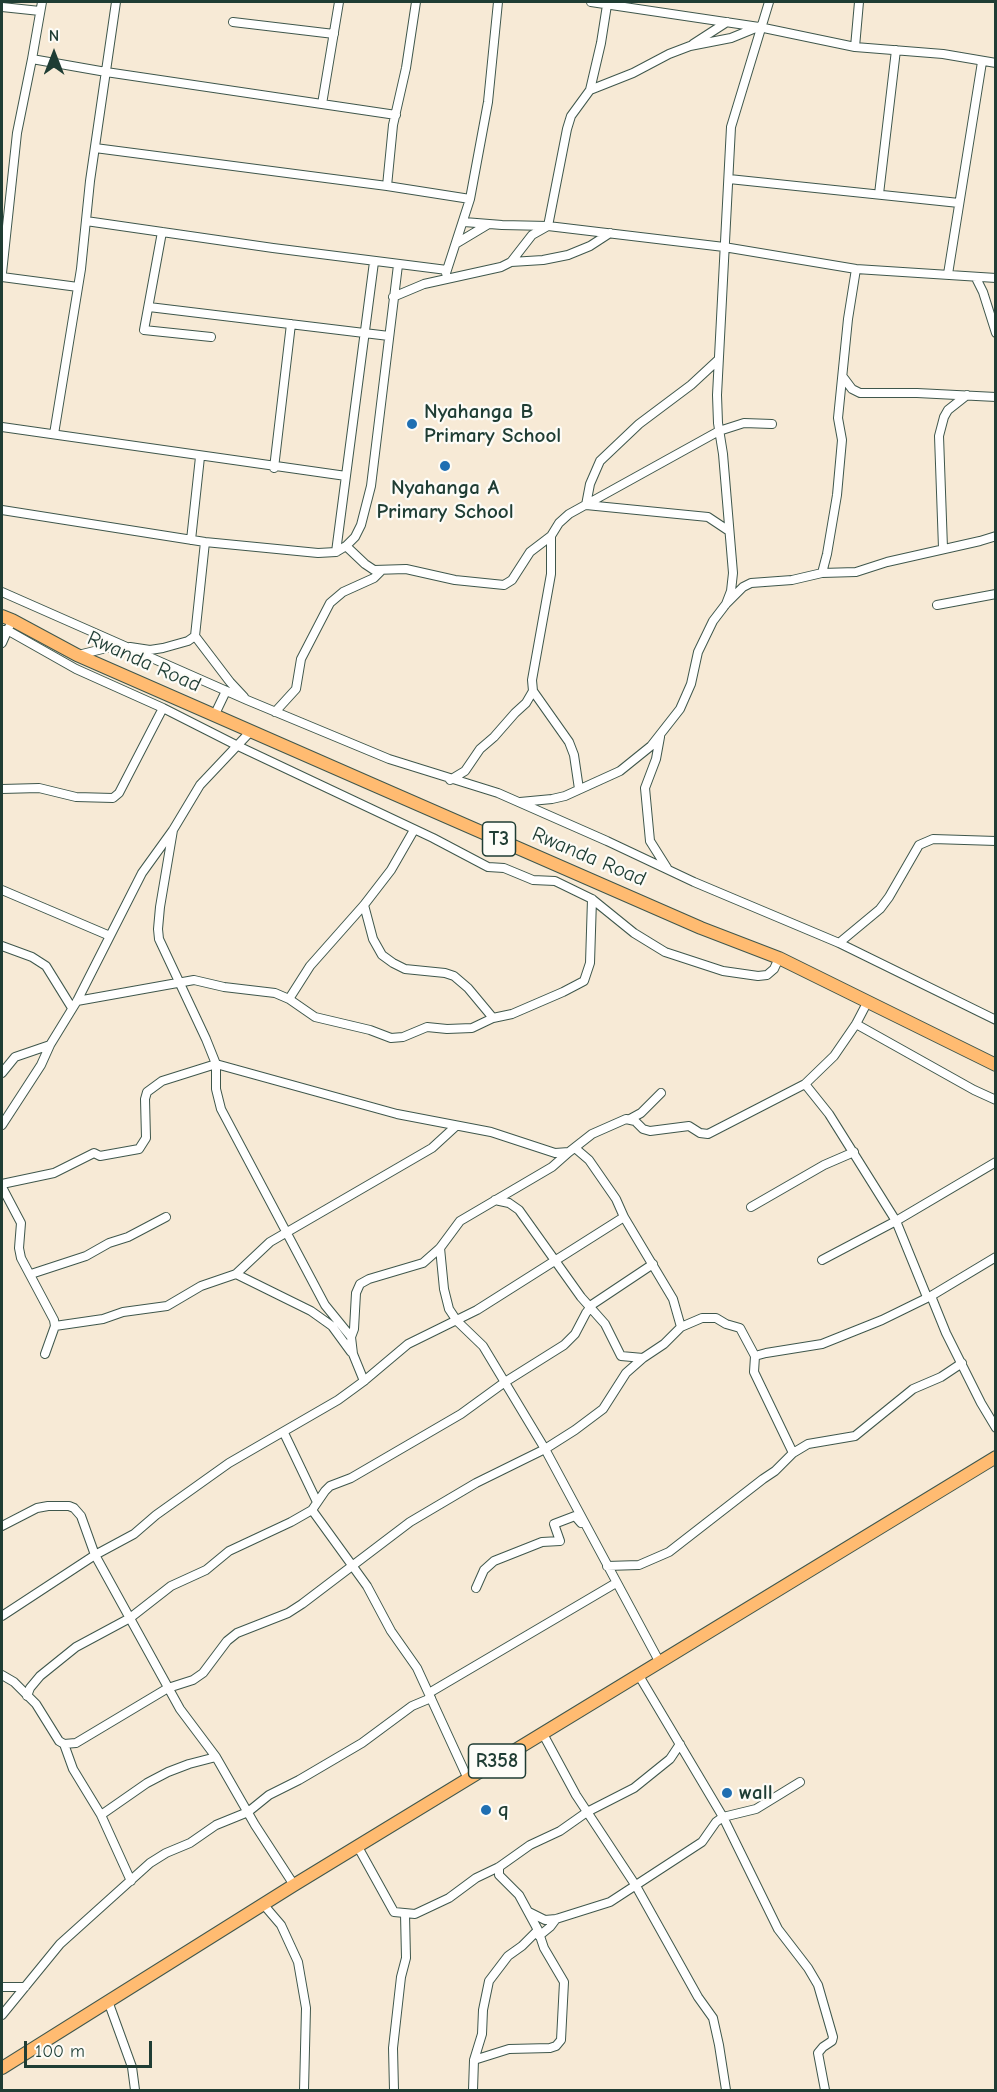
<!DOCTYPE html>
<style>
body{margin:0}
#map{position:relative;width:997px;height:2092px;overflow:hidden;background:#f7ead6;font-family:"Comic Neue",sans-serif}
canvas{display:block}
.frame{position:absolute;inset:0;border:3px solid #1f3d34;pointer-events:none}
.north{position:absolute;left:24px;top:24px;width:60px;height:60px;-webkit-text-stroke:4px #fdfcf7;paint-order:stroke;rotate:0deg;font-size:16px;font-weight:700;line-height:24px;text-align:center;color:#1f3d34}
.north::after{content:'';display:block;margin:auto;width:21px;height:27px;background:#1f3d34;clip-path:polygon(50% 0,100% 100%,50% 72%,0 100%)}
.scale{position:absolute;left:24px;top:2041px;width:128px;height:27px;box-sizing:border-box;border:3px solid #1f3d34;border-top:0;padding-left:8px;font-size:18px;line-height:21px;white-space:nowrap;color:#1f3d34;-webkit-text-stroke:4px #fdfcf7;paint-order:stroke}
</style>
<div id="map">
<canvas width="997" height="2092"></canvas>
<div class="frame"></div>
<div class="north">N</div>
<div class="scale">100 m</div>
</div>
<script>
const context = document.querySelector('canvas').getContext('2d');
context.lineJoin = 'round';
const shape = rows => new Path2D(rows.map(r => 'M' + r).join(''));
function trace(path, color, width, dash) { context.strokeStyle = color; context.lineWidth = width; context.lineCap = dash ? 'butt' : 'round'; context.setLineDash(dash || []); context.stroke(path); }
function label(font, color, halo, rows, align = 'center') {
  context.font = font + ' "Comic Neue",sans-serif'; context.lineWidth = 4.5; context.setLineDash([]); context.textBaseline = 'middle'; context.strokeStyle = halo; context.fillStyle = color; for (const [text, x, y, turn = 0] of rows) {
    context.save(); context.translate(x, y); context.rotate((+turn || 0) * Math.PI / 180); context.textAlign = isNaN(turn) ? turn : align; if (halo) context.strokeText(text, 0, 0); context.fillText(text, 0, 0); context.restore();
  }
}
const minor = shape([
 [591,2,759,27,855,47,943,54,996,63],
 [2,7,40,11],
 [233,22,334,34],
 [693,44,727,22],
 [855,47,859,2],
 [32,59,106,72,396,115],
 [590,90,633,73,669,54,690,46,731,38,758,27],
 [322,104,339,2],
 [95,148,387,186,470,199],
 [729,179,959,203],
 [387,186,393,125,406,68,416,2],
 [879,194,896,50],
 [86,221,273,248,447,270],
 [464,222,502,225,548,226,724,247,856,269,996,278],
 [162,232,144,330,211,337],
 [457,243,487,225],
 [511,262,543,260,568,255,590,246,610,233],
 [2,273,17,133,32,59,42,2],
 [446,273,470,199,488,102,498,2],
 [948,274,982,62],
 [2,277,78,287],
 [976,278,983,292,996,333],
 [393,297,424,284,501,267,511,262,532,235,548,226,567,129,571,116,590,90,601,43,607,5],
 [149,307,389,336],
 [718,360,691,385,639,424,600,461,590,484,586,505,708,517,729,531],
 [843,377,852,389,860,393,917,393,996,397],
 [2,427,346,476],
 [54,434,81,269,90,181,116,2],
 [274,468,291,324],
 [2,510,205,542,318,553,336,552,346,546,355,537,361,525,371,486,398,265],
 [191,540,200,457],
 [205,542,195,636,230,682,244,697],
 [346,546,365,564,374,570,406,569,455,580,504,585,512,580,530,552,551,536],
 [943,548,939,436,944,417,948,410,967,395],
 [336,552,374,262],
 [822,573,827,554,837,495,842,440,838,418,848,319,856,269],
 [2,592,247,700,389,759,498,793,607,841,694,882,839,943,996,1020],
 [726,604,731,591,733,573,723,454,718,423,717,395,731,127,769,2],
 [937,605,996,594],
 [2,630,7,630,76,669,163,708,238,746,433,838,488,867,504,868,533,880,555,881,592,899,634,933,665,952,723,971,758,976,767,975,774,969,779,958],
 [2,643,9,627],
 [130,647,150,650,163,648,188,641,195,636],
 [78,655,119,645],
 [275,712,296,689,301,659,330,603,343,592,374,578,382,570],
 [215,714,226,691],
 [660,737,656,759,645,788,650,841,667,868],
 [450,780,465,771,480,749,494,737,515,713,526,703,533,691],
 [2,789,39,788,76,797,113,798,119,793,163,708],
 [579,789,574,755,569,742,533,691,532,680,551,574,551,536,559,523,569,514,719,431,744,423,772,424],
 [520,802,552,799,565,796,620,771,651,746,680,709,691,684,698,652,713,621,726,604,743,587,751,583,792,580,822,573,856,572,887,562,980,541,996,536],
 [173,830,160,907,158,929,159,939,206,1039,216,1064,216,1089,221,1109,325,1305,351,1337,353,1354,364,1381],
 [2,890,110,936],
 [364,905,373,939,382,955,393,963,405,969,445,973,454,976,468,988,493,1018],
 [839,943,880,909,889,897,919,845,933,839,996,841],
 [2,946,32,957,46,966,72,1008],
 [289,999,310,966,364,905,391,870,414,830],
 [77,1001,194,980,224,987,275,993,289,999,315,1017,370,1030,391,1038,403,1037,427,1027,447,1029,472,1028,493,1018,512,1014,563,992,584,981,590,963,592,899],
 [856,1024,974,1090,996,1100],
 [2,1073,15,1057,50,1045],
 [805,1084,829,1114,896,1221,927,1297],
 [630,1119,641,1113,661,1093],
 [2,1125,41,1065,50,1045,77,1001,142,873,173,830,200,785,251,731],
 [575,1148,589,1160,616,1199,624,1217,673,1299,681,1327],
 [2,1184,54,1173,94,1153,100,1156,139,1149,146,1138,145,1099,147,1092,162,1081,216,1064,397,1114,491,1132,555,1153,569,1152,592,1134,626,1119,635,1121,643,1129,650,1131,689,1126,700,1133,708,1134,805,1084,834,1056,856,1024,868,1001],
 [2,1187,21,1223,19,1248,21,1258,54,1320,55,1326,45,1354],
 [495,1200,509,1203,519,1210,581,1297,605,1324,621,1356,643,1358,664,1344,681,1327,702,1318,716,1318,726,1324,740,1328,755,1356,754,1372,793,1453,808,1444,855,1436,913,1389,941,1377,962,1363],
 [751,1207,824,1165,854,1152],
 [440,1248,444,1289,449,1309,457,1321,483,1346,545,1449,659,1661],
 [822,1260,896,1221,996,1162],
 [31,1274,86,1256,109,1243,128,1237,166,1217],
 [236,1274,311,1311,332,1326,351,1352],
 [931,1296,946,1333,981,1403,996,1428],
 [55,1326,103,1319,123,1312,167,1306,201,1286,236,1274,270,1242,432,1148,456,1126],
 [351,1337,354,1329,356,1293,360,1284,369,1279,423,1263,440,1248,460,1221,552,1167,569,1152],
 [755,1356,766,1353,822,1344,882,1320,931,1296,996,1257],
 [284,1433,317,1502],
 [312,1510,367,1586,391,1631,417,1668,468,1779],
 [2,1526,37,1508,48,1506,69,1506,74,1508,81,1516,95,1555,180,1709,216,1757,255,1825,294,1885],
 [607,1566,639,1565,669,1552,763,1479,775,1471,793,1453],
 [476,1588,484,1570,494,1561,542,1542,560,1541,554,1524,575,1516,581,1523],
 [2,1616,95,1555,134,1534,156,1515,229,1463,338,1400,364,1381,408,1344,477,1310,624,1217],
 [638,1674,723,1817,778,1929,808,1968,818,1985,833,2037,832,2041,823,2047,818,2053,825,2090],
 [2,1675,14,1682,36,1704,59,1741,64,1744,76,1743,168,1688,193,1680,203,1673,227,1641,237,1633,288,1613,302,1604,410,1522,476,1483,545,1449,575,1430,603,1409,626,1373,643,1358],
 [429,1693,616,1583],
 [27,1696,30,1688,40,1676,76,1647,130,1618,171,1586,206,1570,229,1551,291,1522,312,1510,325,1491,330,1486,351,1478,461,1414,505,1382,564,1345,575,1334,586,1313,593,1304,653,1264],
 [543,1734,576,1795,636,1886,698,1997,713,2018,719,2045,726,2090],
 [64,1744,73,1769,101,1815,131,1881],
 [101,1815,147,1783,168,1772,189,1764,216,1757],
 [358,1847,394,1912,415,1914,449,1898,476,1878,499,1867,530,1845,560,1831,587,1812,634,1788,670,1759,680,1744],
 [263,1904,281,1925,298,1962,306,2008,304,2090],
 [529,1912,545,1920,556,1919,610,1902,702,1842,716,1822,723,1817,756,1809,800,1782],
 [539,1936,550,1927,556,1919],
 [2,1987,25,1987],
 [108,2001,132,2067,135,2090],
 [2,2015,60,1944,150,1863,166,1853,190,1843,216,1825,248,1812,269,1795,299,1780,362,1743,412,1706,431,1698],
 [474,2060,509,2049,550,2048,556,2046,561,2040,564,1982,544,1948,538,1930,519,1895,499,1875,499,1867],
 [394,2090,393,2048,401,1977,406,1958,405,1914],
 [473,2090,474,2060,482,2034,483,2010,489,1981,508,1956,522,1946,538,1930]
]);
const primary = shape([
 [2,2068,294,1885,996,1457]
]);
const trunk = shape([
 [2,616,12,620,77,655,376,786,701,928,779,958,996,1065]
]);
trace(minor, '#3f574c', 10);
trace(primary, '#3f574c', 14);
trace(trunk, '#3f574c', 14);
trace(minor, '#fff', 8);
trace(primary, '#ffbb71', 12);
trace(trunk, '#ffbb71', 12);
for (const [x, y, r, color] of [
 [412,424,6,"#1f6fb2"],
 [445,466,6,"#1f6fb2"],
 [727,1793,6,"#1f6fb2"],
 [486,1810,6,"#1f6fb2"]
]) { const dot = new Path2D(); dot.arc(x, y, r, 0, 2 * Math.PI); context.fillStyle = color; context.fill(dot); trace(dot, '#fdfcf7', 2); }
for (const [x, y, w] of [
 [499,839,33],
 [497,1761,57]
]) { const box = new Path2D(); box.roundRect(x - w / 2, y - 17, w, 34, 4.5); context.fillStyle = '#fdfcf7'; context.fill(box); trace(box, '#1f3d34', 1.5); }
label('bold 20px', '#1f3d34', null, [
 ["T3",499,839],
 ["R358",497,1761]
]);
label('bold 21px', '#1f3d34', '#fdfcf7', [
 ["Nyahanga B",424,412],
 ["Primary School",424,436],
 ["Nyahanga A",445,488,"center"],
 ["Primary School",445,512,"center"],
 ["wall",739,1793],
 ["q",498,1810]
], 'left');
label('21px', '#1f3d34', '#fdfcf7', [
 ["Rwanda Road",144,662,24],
 ["Rwanda Road",589,857,23]
]);
</script>
